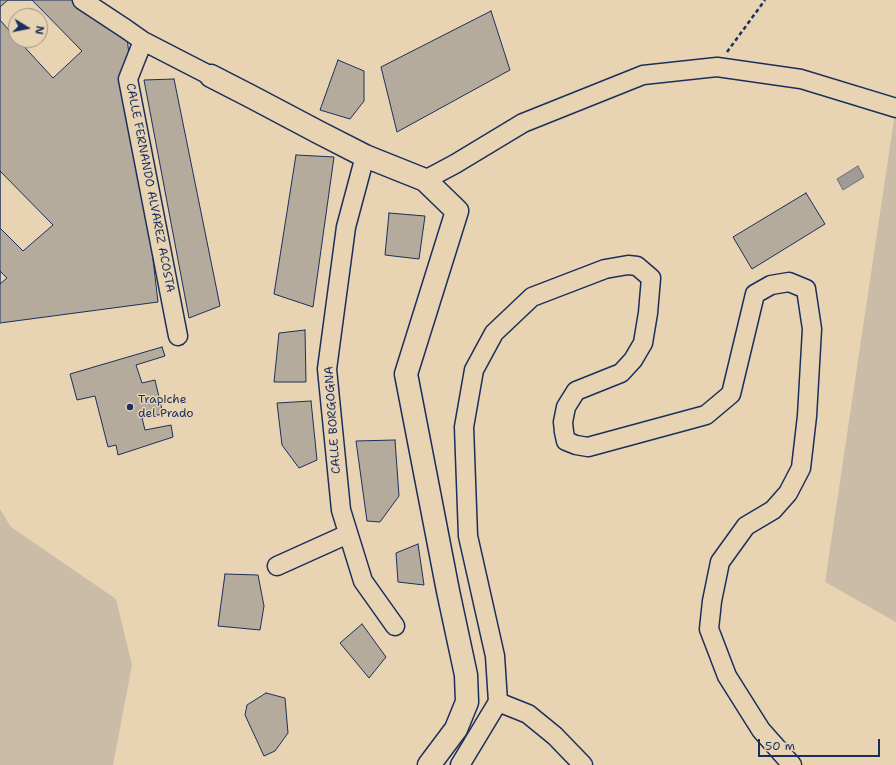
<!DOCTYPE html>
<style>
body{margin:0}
#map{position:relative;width:896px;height:765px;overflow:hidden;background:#e8d4b2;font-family:"Shantell Sans",sans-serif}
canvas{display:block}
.north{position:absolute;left:8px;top:8px;width:40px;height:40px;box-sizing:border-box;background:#e8d4b2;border:1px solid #969290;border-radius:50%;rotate:100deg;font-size:11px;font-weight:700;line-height:16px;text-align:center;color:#1b2f5e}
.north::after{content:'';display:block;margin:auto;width:14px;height:18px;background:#1b2f5e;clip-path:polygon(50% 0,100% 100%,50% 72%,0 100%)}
.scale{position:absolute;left:758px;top:739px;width:122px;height:18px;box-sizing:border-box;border:2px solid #1b2f5e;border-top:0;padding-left:5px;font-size:12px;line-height:14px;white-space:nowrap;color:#1b2f5e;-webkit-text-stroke:3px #e8d4b2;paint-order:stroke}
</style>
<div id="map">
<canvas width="896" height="765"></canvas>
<div class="north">N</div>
<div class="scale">50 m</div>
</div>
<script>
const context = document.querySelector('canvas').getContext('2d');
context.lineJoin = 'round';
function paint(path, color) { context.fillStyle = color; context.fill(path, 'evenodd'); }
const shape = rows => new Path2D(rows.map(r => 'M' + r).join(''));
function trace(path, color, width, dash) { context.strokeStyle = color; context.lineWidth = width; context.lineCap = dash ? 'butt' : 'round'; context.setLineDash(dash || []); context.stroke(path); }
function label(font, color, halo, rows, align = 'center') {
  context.font = font + ' "Shantell Sans",sans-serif'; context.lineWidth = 3; context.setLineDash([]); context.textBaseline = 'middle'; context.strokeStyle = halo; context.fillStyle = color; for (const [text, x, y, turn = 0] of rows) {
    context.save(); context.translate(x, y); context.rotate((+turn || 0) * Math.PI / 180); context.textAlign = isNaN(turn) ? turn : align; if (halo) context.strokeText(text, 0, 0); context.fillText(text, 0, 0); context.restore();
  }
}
paint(shape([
 [896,106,896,622,825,582],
 [0,509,11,527,116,599,132,665,113,765,0,765]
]), '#cabca6');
const water = shape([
 [858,166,864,177,843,190,837,179,858,166]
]);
paint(water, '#a19b95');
trace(water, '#6b707f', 1);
const building = shape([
 [0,0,92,0,126,29,158,302,0,323,0,0],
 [16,16,40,16,40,40,16,40,16,16],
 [8,0,32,0,82,51,53,78,18,40,40,40,40,16,16,16,16,38,0,20,0,7,8,0],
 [491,11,510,70,397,132,381,67,491,11],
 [338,60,364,71,364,101,350,119,320,110,338,60],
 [174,79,220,306,189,318,144,80,174,79],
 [296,155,334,157,313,307,274,294,296,155],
 [0,171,53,225,23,251,0,228,0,171],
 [806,193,825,224,752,269,733,237,806,193],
 [389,213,425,216,419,259,385,255,389,213],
 [0,271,7,278,0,284,0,271],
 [305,330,306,382,274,382,279,333,305,330],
 [162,347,165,356,136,365,142,383,155,380,163,414,142,418,145,430,171,425,173,437,118,455,116,445,108,447,95,396,77,400,70,374,162,347],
 [311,401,317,460,299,468,282,445,277,403,311,401],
 [395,440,399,496,380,522,367,521,356,441,395,440],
 [418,544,424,585,398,582,396,553,418,544],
 [225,574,258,575,264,606,260,630,218,626,225,574],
 [362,624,386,657,369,678,340,643,362,624],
 [266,693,285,698,288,733,275,751,264,756,245,715,247,705,266,693]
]);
paint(building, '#b5ab9d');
trace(building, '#1b2f5e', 1);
const minor = shape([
 [82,0,126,29,143,41,211,76],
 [143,41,128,79,178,336],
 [365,156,346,227,327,369,341,510,363,581,395,626],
 [425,180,455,164,523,123,643,75,717,67,801,79,896,108],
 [277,566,348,534],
 [460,765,498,702],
 [583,765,555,736,528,714,498,702,495,656,468,536,464,427,474,370,494,333,532,297,605,269,628,265,637,266,651,278,648,313,643,343,633,360,621,373,576,391,566,407,563,422,564,432,566,441,576,445,588,447,706,415,731,394,755,294,771,285,789,282,806,289,812,329,807,416,801,468,788,493,773,510,746,526,720,562,712,601,709,629,727,676,761,730,792,765]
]);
const tertiary = shape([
 [211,76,250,96,320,133,365,156,425,180,457,211,406,374,448,591,466,675,467,702,456,729,429,765]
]);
trace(minor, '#1b2f5e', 21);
trace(tertiary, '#1b2f5e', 25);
trace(shape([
 [727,52,765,0]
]), '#1b2f5e', 2.5, [4, 3]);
trace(minor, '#e8d4b2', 18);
trace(tertiary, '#e8d4b2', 22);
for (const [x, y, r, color] of [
 [130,407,4,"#1b2f5e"]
]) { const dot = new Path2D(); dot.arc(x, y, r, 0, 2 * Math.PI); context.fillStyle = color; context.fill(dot); trace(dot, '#e8d4b2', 1.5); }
label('12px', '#1b2f5e', '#e8d4b2', [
 ["CALLE FERNANDO ALVAREZ ACOSTA",150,188,79],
 ["CALLE BORGOGNA",333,420,-94]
]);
label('12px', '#1b2f5e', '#e8d4b2', [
 ["Trapiche",138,400],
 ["del Prado",138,414]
], 'left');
</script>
